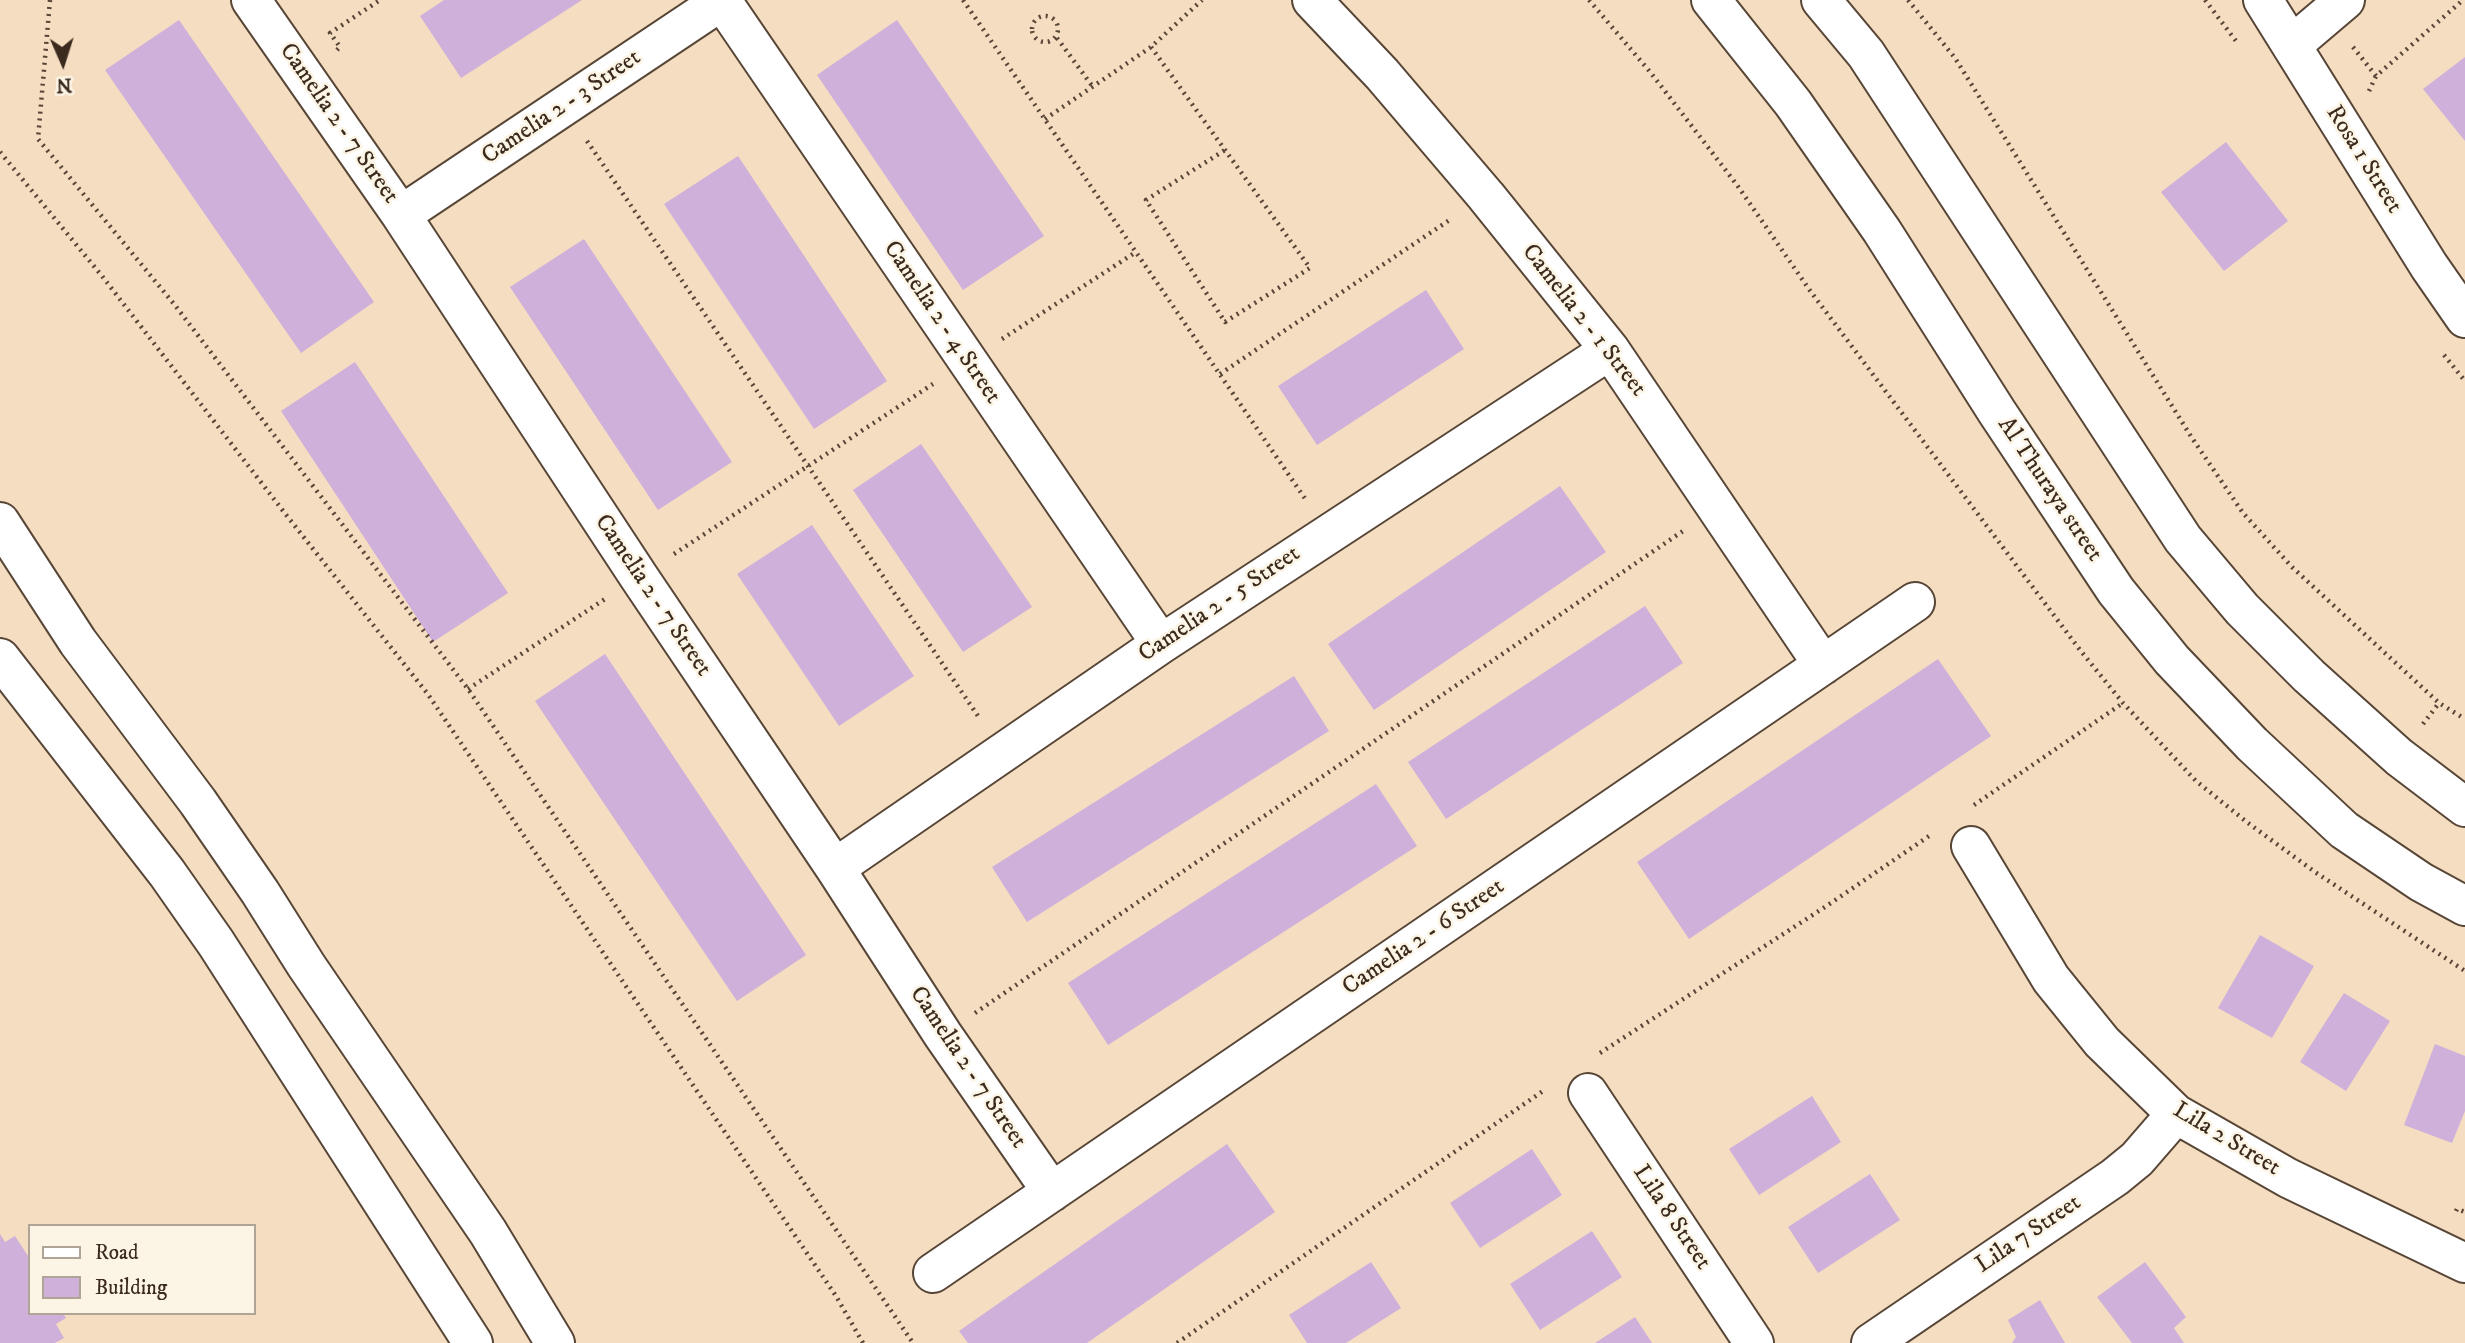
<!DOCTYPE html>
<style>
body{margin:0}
#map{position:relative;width:2465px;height:1343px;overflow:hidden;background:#f4ddc1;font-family:"IM FELL DW Pica",serif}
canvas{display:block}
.legend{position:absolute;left:28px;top:1224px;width:228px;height:91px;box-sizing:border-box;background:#fcf5e5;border:2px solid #afa495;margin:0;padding:9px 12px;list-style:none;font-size:21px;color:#3b2a1e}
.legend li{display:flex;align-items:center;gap:14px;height:35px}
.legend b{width:35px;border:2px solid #afa495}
.north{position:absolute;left:28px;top:28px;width:70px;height:70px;-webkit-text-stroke:5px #fcf5e5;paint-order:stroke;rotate:177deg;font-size:19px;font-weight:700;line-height:28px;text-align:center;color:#3b2a1e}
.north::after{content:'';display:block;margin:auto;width:24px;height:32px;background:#3b2a1e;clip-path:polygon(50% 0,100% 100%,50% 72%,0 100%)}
</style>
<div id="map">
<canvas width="2465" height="1343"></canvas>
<ul class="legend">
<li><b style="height:9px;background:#fff"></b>Road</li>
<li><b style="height:19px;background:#cfb0da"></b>Building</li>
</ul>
<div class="north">N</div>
</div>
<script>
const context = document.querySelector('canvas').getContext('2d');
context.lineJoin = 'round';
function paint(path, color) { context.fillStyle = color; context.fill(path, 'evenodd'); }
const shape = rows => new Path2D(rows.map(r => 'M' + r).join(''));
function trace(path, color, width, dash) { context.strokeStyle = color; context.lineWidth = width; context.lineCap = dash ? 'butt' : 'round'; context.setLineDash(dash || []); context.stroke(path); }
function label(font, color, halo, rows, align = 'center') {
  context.font = font + ' "IM FELL DW Pica",serif'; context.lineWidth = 5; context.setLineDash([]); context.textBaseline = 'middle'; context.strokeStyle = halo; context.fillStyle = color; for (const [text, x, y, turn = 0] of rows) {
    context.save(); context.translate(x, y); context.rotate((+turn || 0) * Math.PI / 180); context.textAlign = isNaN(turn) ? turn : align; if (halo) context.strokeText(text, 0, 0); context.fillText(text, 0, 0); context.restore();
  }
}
paint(shape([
 [444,0,582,0,461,78,420,16],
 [179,20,374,302,301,353,105,70],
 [897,20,1044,236,963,290,817,75],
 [2465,57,2465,141,2423,89],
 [2226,142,2288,221,2224,271,2161,192],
 [738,156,887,381,814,429,664,204],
 [584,239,732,462,658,510,510,287],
 [1426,290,1464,349,1317,445,1278,386],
 [355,362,508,593,433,642,281,411],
 [921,444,1032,607,963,652,853,490],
 [1560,486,1606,552,1374,710,1328,644],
 [812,525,914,676,839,726,737,574],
 [1645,606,1683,663,1446,819,1408,762],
 [605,654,806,955,737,1001,535,701],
 [1938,659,1991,736,1689,939,1637,862],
 [1294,676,1329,731,1027,922,992,867],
 [1376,784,1417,846,1108,1045,1068,983],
 [2260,935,2314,966,2272,1038,2218,1008],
 [2344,993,2390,1021,2346,1091,2300,1062],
 [2435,1044,2465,1056,2465,1111,2452,1143,2404,1125],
 [1812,1096,1841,1142,1759,1195,1729,1149],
 [1227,1144,1275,1212,1087,1343,968,1343,959,1331],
 [1532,1149,1562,1195,1480,1248,1450,1203],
 [1870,1174,1900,1220,1818,1273,1788,1227],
 [1592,1231,1622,1277,1540,1330,1510,1284],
 [0,1234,5,1242,15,1236,30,1259,30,1313,63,1313,66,1318,56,1324,64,1338,55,1343,0,1343],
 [1371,1262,1401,1308,1346,1343,1307,1343,1289,1315],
 [2145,1262,2186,1317,2174,1328,2184,1343,2132,1343,2097,1297],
 [2040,1300,2065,1343,2012,1343,2016,1337,2008,1320],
 [1635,1317,1652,1343,1595,1343]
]), '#cfb0da');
const minor = shape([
 [251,0,401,215,639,577,835,868,943,1035,1052,1192],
 [1312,0,1382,74,1486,196,1610,350,1823,665],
 [2263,0,2429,266,2465,318],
 [722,1,1161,644],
 [2292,45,2345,0],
 [401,215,723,0],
 [1971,846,2051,979,2102,1042,2176,1114,2288,1178,2465,1263],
 [835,868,1161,644,1610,350],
 [1588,1093,1754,1343],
 [933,1273,1915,602],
 [1871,1343,2115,1177,2137,1159,2176,1114]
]);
const tertiary = shape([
 [1711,0,1793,103,1882,231,1997,412,2116,591,2172,660,2252,744,2344,830,2421,882,2465,906],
 [1821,0,1866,54,2183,539,2242,609,2309,676,2399,757,2465,807],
 [0,522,78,642,198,802,260,892,306,965,488,1232,555,1343],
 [0,658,167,873,216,943,473,1343]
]);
trace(minor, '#574536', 42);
trace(tertiary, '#574536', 42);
trace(shape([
 [50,0,38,139,174,304,468,689,913,1343],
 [963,0,1306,500],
 [1589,0,1651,73,1737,185,1811,292,2080,650,2123,703,2196,781,2248,823,2315,872,2465,971],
 [1908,0,1955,58,2192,438,2243,513,2292,567,2439,703,2465,719],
 [2205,0,2236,41],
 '1032 29a13 13 0 1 1 26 0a13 13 0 1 1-26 0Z',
 [1057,38,1093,87],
 [1151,47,1225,150,1310,268,1225,322,1146,200,1225,150],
 [2353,47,2376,76,2463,0],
 [337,50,340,47,330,33,380,0],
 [2369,91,2376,76],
 [1045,119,1151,47,1202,0],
 [587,141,978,716],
 [0,152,102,276,287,516,427,693,836,1296,863,1343],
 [1002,339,1136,252],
 [2444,355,2465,381],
 [1220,374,1451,219],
 [674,554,933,384],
 [468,689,605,599],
 [2423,724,2439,703],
 [1974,805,2123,703],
 [975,1013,1683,531],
 [1600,1053,1828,905,1932,834],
 [2456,1211,2457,1209,2465,1212],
 [1177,1343,1546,1089]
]), '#574536', 4.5, [2, 5]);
trace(minor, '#fff', 38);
trace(tertiary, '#fff', 38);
label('24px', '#3b2a1e', '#fcf5e5', [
 ["Camelia 2 - 3 Street",562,108,-34],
 ["Camelia 2 - 7 Street",338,124,55],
 ["Rosa 1 Street",2363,160,58],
 ["Camelia 2 - 1 Street",1583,321,52],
 ["Camelia 2 - 4 Street",941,323,56],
 ["Al Thuraya street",2049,490,56],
 ["Camelia 2 - 7 Street",652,596,56],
 ["Camelia 2 - 5 Street",1220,605,-34],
 ["Camelia 2 - 6 Street",1424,938,-34],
 ["Camelia 2 - 7 Street",967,1068,56],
 ["Lila 2 Street",2226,1140,31],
 ["Lila 8 Street",1671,1218,56],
 ["Lila 7 Street",2029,1235,-34]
]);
</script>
